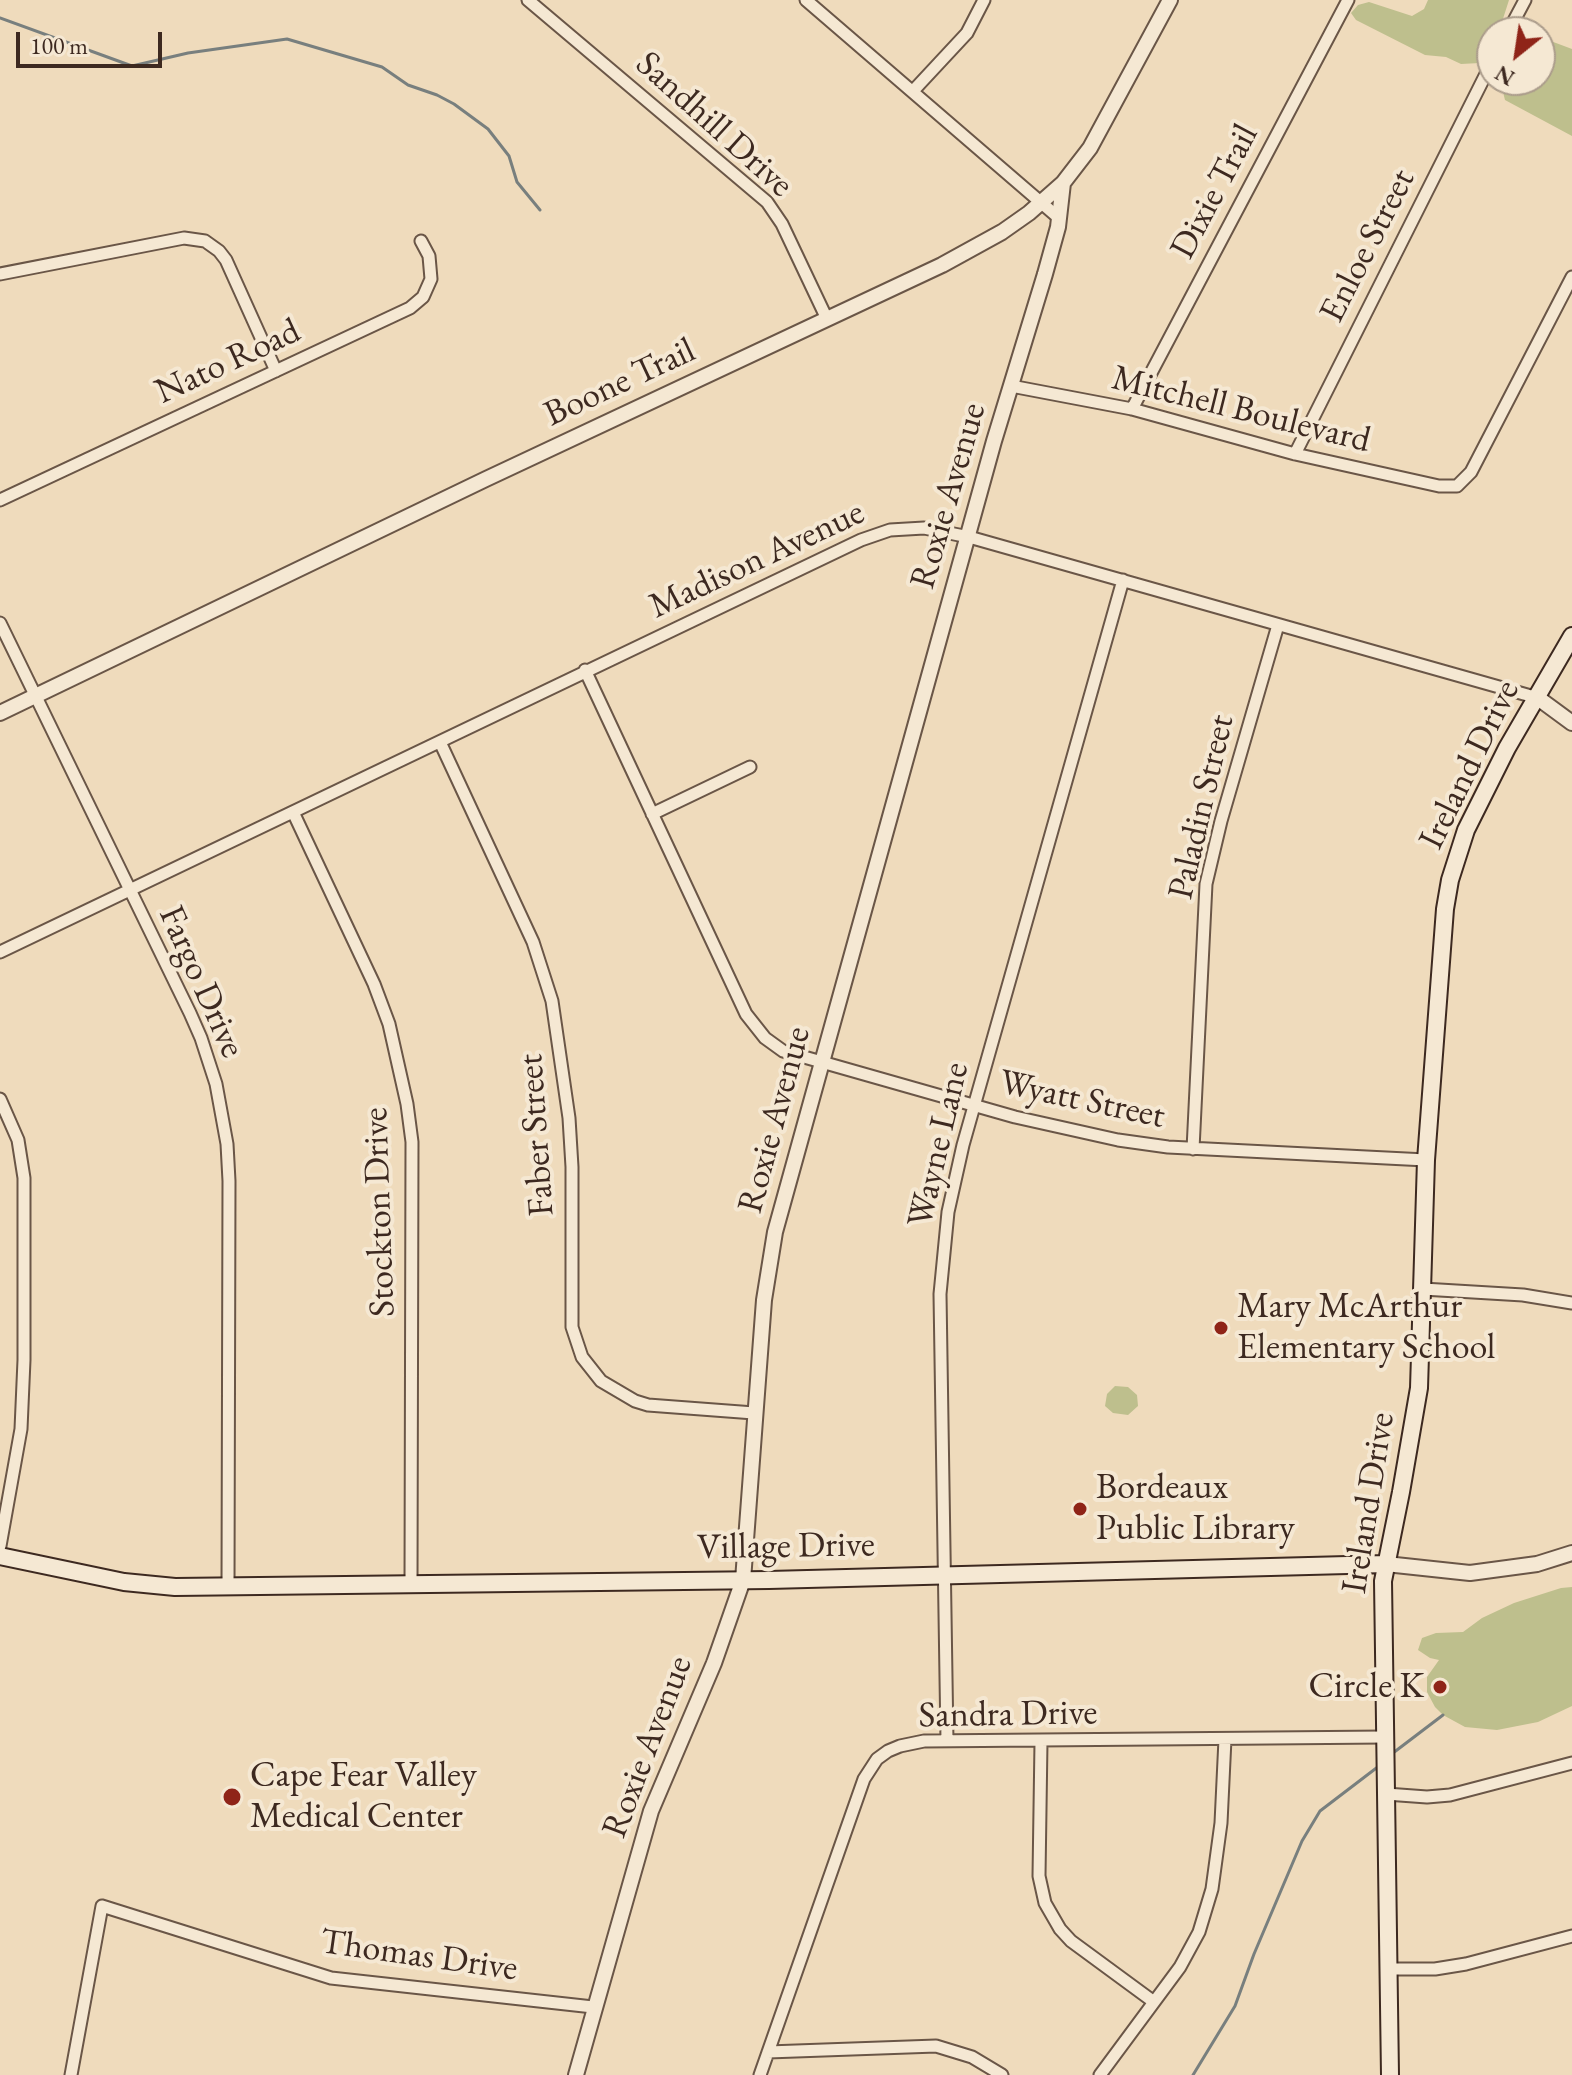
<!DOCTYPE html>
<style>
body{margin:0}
#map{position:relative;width:1572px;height:2075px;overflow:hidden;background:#efdbbc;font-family:"EB Garamond",serif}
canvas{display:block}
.north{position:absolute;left:1476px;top:16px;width:80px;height:80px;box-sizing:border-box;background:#f5e8d3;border:2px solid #ab9c8b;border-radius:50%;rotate:210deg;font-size:22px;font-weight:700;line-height:32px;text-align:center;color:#3d2920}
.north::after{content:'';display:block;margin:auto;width:28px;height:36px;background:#8f2418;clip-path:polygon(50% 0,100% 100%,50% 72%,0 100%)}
.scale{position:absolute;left:16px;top:32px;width:146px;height:36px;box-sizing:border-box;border:4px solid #3d2920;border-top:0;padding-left:10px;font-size:24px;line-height:28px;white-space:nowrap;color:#3d2920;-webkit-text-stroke:6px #f5e8d3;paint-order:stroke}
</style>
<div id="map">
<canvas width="1572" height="2075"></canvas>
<div class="north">N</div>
<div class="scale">100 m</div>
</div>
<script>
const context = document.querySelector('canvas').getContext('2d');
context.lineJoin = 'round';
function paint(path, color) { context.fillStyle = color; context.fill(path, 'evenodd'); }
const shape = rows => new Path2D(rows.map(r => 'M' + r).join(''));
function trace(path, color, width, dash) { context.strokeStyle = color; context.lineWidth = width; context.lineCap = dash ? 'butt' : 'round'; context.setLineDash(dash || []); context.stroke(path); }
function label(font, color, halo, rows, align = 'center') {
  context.font = font + ' "EB Garamond",serif'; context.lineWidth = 8; context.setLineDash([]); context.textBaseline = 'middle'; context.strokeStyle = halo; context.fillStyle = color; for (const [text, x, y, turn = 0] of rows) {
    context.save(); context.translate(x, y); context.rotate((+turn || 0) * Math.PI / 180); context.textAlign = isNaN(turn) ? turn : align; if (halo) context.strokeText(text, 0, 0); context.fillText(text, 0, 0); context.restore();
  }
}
paint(shape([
 [1428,0,1509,0,1501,25,1498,32,1492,32,1492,42,1480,63,1461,64,1446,57,1425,55,1356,20,1351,13,1358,5,1369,2,1412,16,1424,9],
 [1540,37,1572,49,1572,136,1505,100,1500,80,1540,80],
 [1115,1386,1128,1387,1137,1395,1138,1406,1128,1415,1113,1413,1105,1406,1107,1394],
 [1572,1587,1572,1706,1538,1722,1497,1730,1465,1727,1443,1715,1435,1707,1427,1692,1427,1677,1439,1660,1430,1658,1418,1650,1422,1638,1436,1633,1463,1632,1482,1618,1514,1603,1561,1588]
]), '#bebf8d');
trace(shape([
 [0,18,132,66,188,53,287,39,382,67,408,85,437,95,454,104,488,129,509,156,517,182,540,210],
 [1393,1753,1443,1715],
 [1193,2075,1235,2006,1254,1954,1302,1841,1320,1811,1379,1766]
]), '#787f7e', 3);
const minor = shape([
 [528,0,767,202,782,224,827,319],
 [806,0,1059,218],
 [1508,32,1525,0],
 [913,91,967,33,984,0],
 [0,274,184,238,205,241,219,251,226,260,276,371],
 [1011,386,1132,409,1295,454,1439,486,1457,486,1471,472,1572,277],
 [1132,409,1348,0],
 [1295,454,1492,62],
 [0,500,410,308,423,297,431,279,429,256,421,241],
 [0,623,190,1013,201,1038,216,1084,227,1144,229,1181,228,1587],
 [585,670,746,1014,765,1038,783,1051,1015,1117,1118,1140,1168,1147,1426,1160],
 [440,742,533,942,552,1001,569,1118,572,1167,572,1327,582,1357,601,1381,635,1401,648,1405,754,1413],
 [293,812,374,984,389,1024,407,1104,412,1142,411,1584],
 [652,814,750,767],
 [0,952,861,540,890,530,924,528,969,537,1538,698],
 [0,1099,18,1140,24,1178,24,1360,21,1429,0,1546],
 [1193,1149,1206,884,1221,821,1278,625],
 [1423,1289,1523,1295,1572,1303],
 [947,1741,940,1294,948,1212,963,1145,1123,580],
 [1041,1742,1039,1876,1045,1903,1060,1929,1071,1941,1154,2002],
 [1386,1794,1427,1797,1450,1795,1572,1763],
 [1387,1969,1435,1969,1466,1964,1572,1936],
 [768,2052,936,2046,972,2057,1002,2075],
 [71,2075,102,1906,331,1978,593,2007],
 [760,2075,864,1779,877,1759,888,1751,900,1746,924,1741,1385,1737],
 [1100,2075,1180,1967,1199,1932,1212,1889,1221,1823,1225,1739]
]);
const tertiary = shape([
 [1538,698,1572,723],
 [0,713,486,479,942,265,1002,232,1029,213,1063,183,1090,148,1170,0],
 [1386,1564,1470,1573,1537,1564,1572,1553],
 [576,2075,651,1811,714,1663,743,1580,764,1300,775,1232,994,441,1045,274,1058,227,1063,183]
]);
const secondary = shape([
 [0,1556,124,1582,175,1587,769,1580,1386,1564],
 [1390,2075,1383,1581,1401,1492,1419,1388,1426,1160,1445,909,1450,880,1466,830,1507,748,1572,636]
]);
trace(minor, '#6a5647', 15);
trace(tertiary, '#6a5647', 18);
trace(secondary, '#3d2920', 20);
trace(minor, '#f5e8d3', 11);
trace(tertiary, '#f5e8d3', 14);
trace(secondary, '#f5e8d3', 16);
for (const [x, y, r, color] of [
 [1221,1328,8,"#8f2418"],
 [1080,1509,8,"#8f2418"],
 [1440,1687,8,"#8f2418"],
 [232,1797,10,"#8f2418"]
]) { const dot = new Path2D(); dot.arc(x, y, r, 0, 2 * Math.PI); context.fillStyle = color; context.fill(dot); trace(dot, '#f5e8d3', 3); }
label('36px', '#3d2920', '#f5e8d3', [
 ["Sandhill Drive",714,125,42],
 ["Dixie Trail",1215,192,-62],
 ["Enloe Street",1368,246,-63],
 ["Nato Road",228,362,-25],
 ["Boone Trail",620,383,-25],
 ["Mitchell Boulevard",1241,410,14],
 ["Roxie Avenue",949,496,-74],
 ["Madison Avenue",757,560,-25],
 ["Ireland Drive",1470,765,-64],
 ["Paladin Street",1202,807,-77],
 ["Fargo Drive",201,982,66],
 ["Wyatt Street",1082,1100,12],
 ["Roxie Avenue",775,1120,-75],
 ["Faber Street",537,1135,-94],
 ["Wayne Lane",939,1145,-77],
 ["Stockton Drive",380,1212,-92],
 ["Ireland Drive",1369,1503,-81],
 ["Village Drive",786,1547,-1],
 ["Sandra Drive",1008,1715,-1],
 ["Roxie Avenue",648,1747,-69],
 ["Thomas Drive",419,1956,8]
]);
label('36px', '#3d2920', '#f5e8d3', [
 ["Mary McArthur",1237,1307],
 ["Elementary School",1237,1348],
 ["Bordeaux",1096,1488],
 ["Public Library",1096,1529],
 ["Circle K",1424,1687,"right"],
 ["Cape Fear Valley",250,1776],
 ["Medical Center",250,1817]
], 'left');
</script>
